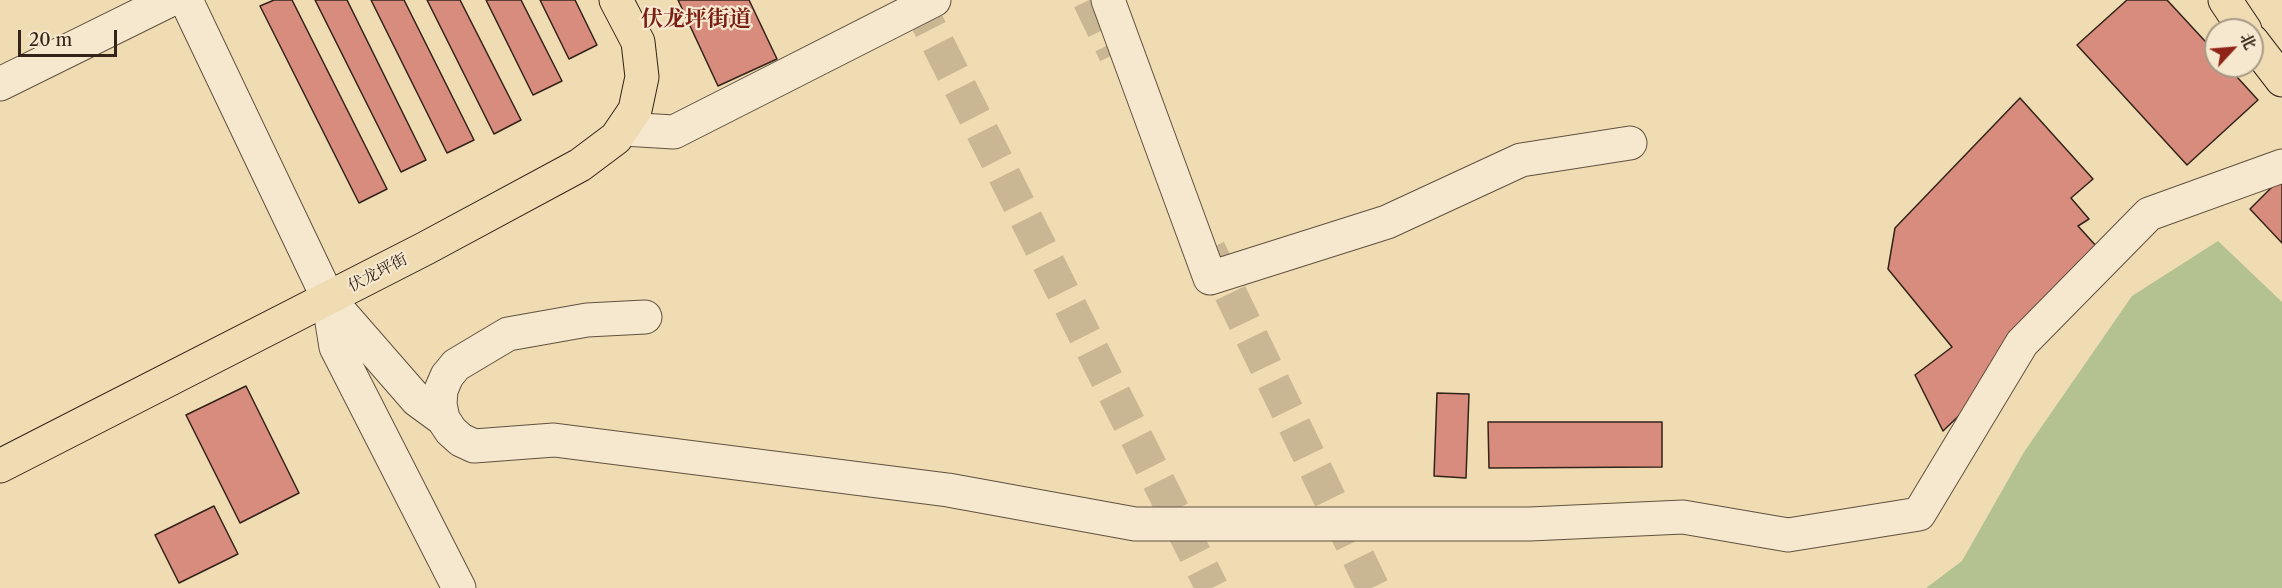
<!DOCTYPE html>
<meta charset="utf-8">
<style>
body{margin:0}
#map{position:relative;width:2282px;height:588px;overflow:hidden;background:#efdcb3;font-family:"Libre Caslon Text","Noto Serif SC",serif}
canvas{display:block}
.north{position:absolute;left:2204px;top:18px;width:60px;height:60px;box-sizing:border-box;background:#f5e8ce;border:2px solid #a79985;border-radius:50%;rotate:64deg;font-size:16px;font-weight:700;line-height:24px;text-align:center;color:#332318}
.north::after{content:'';display:block;margin:auto;width:21px;height:27px;background:#8f2418;clip-path:polygon(50% 0,100% 100%,50% 72%,0 100%)}
.scale{position:absolute;left:18px;top:30px;width:99px;height:27px;box-sizing:border-box;border:3px solid #332318;border-top:0;padding-left:8px;font-size:18px;line-height:21px;white-space:nowrap;color:#332318;-webkit-text-stroke:4px #f5e8ce;paint-order:stroke}
</style>
<div id="map">
<canvas width="2282" height="588"></canvas>
<div class="north">北</div>
<div class="scale">20 m</div>
</div>
<script>
const context = document.querySelector('canvas').getContext('2d');
context.lineJoin = 'round';
function paint(path, color) { context.fillStyle = color; context.fill(path, 'evenodd'); }
const shape = rows => new Path2D(rows.map(r => 'M' + r).join(''));
function trace(path, color, width, dash) { context.strokeStyle = color; context.lineWidth = width; context.lineCap = dash ? 'butt' : 'round'; context.setLineDash(dash || []); context.stroke(path); }
function label(font, color, halo, rows, align = 'center') {
  context.font = font + ' "Libre Caslon Text","Noto Serif SC",serif'; context.lineWidth = 4.5; context.setLineDash([]); context.textBaseline = 'middle'; context.strokeStyle = halo; context.fillStyle = color; for (const [text, x, y, turn = 0] of rows) {
    context.save(); context.translate(x, y); context.rotate((+turn || 0) * Math.PI / 180); context.textAlign = isNaN(turn) ? turn : align; if (halo) context.strokeText(text, 0, 0); context.fillText(text, 0, 0); context.restore();
  }
}
paint(shape([
 [2218,241,2282,302,2282,588,1926,588,1962,561,2024,452,2132,296]
]), '#b4c291');
const building = shape([
 [274,0,292,0,387,189,359,203,260,6,274,0],
 [315,0,347,0,426,160,401,172,315,0],
 [371,0,404,0,474,140,447,153,371,0],
 [427,0,460,0,521,120,494,134,427,0],
 [486,0,521,0,562,81,533,95,486,0],
 [540,0,575,0,597,45,569,59,540,0],
 [678,0,749,0,777,59,718,86,678,0],
 [2127,0,2167,0,2216,53,2216,66,2227,66,2258,100,2187,165,2077,45,2127,0],
 [2020,98,2093,179,2071,198,2089,219,2078,226,2098,248,1970,405,1943,431,1915,375,1952,347,1888,269,1895,228,2020,98],
 [2282,177,2282,243,2250,209,2282,177],
 [246,386,299,493,240,523,186,415,246,386],
 [1437,393,1469,394,1466,478,1434,476,1437,393],
 [1488,422,1662,422,1662,467,1489,468,1488,422],
 [214,506,238,554,179,583,155,535,214,506]
]);
paint(building, '#d78c7e');
trace(building, '#332318', 1.5);
trace(shape([
 [916,0,1212,588],
 [1089,0,1115,54],
 [1209,249,1373,588]
]), '#c9b794', 33, [33, 16]);
const minor = shape([
 [186,0,328,298,336,347,459,588],
 [1108,0,1210,278,1387,222,1521,160,1630,143],
 [0,84,170,0],
 [623,129,674,132,934,0],
 [328,298,417,400,443,419],
 [645,317,587,320,508,334,456,365,447,376,441,390,440,404,443,419,451,431,461,440,474,446,554,440,948,490,1135,524,1530,524,1683,517,1788,535,1919,514,2022,343,2149,214,2282,166]
]);
const major = shape([
 [2225,0,2245,30],
 [2252,41,2282,80],
 [0,466,426,248,580,165,616,138,635,110,642,77,638,42,616,0]
]);
trace(minor, '#62513f', 35);
trace(major, '#332318', 35);
trace(minor, '#f5e8ce', 33);
trace(major, '#efdcb3', 33);
label('16px', '#332318', '#f5e8ce', [
 ["伏龙坪街",378,273,-27]
]);
label('bold 22px', '#7a1f14', '#f5e8ce', [
 ["伏龙坪街道",696,20]
]);
</script>
